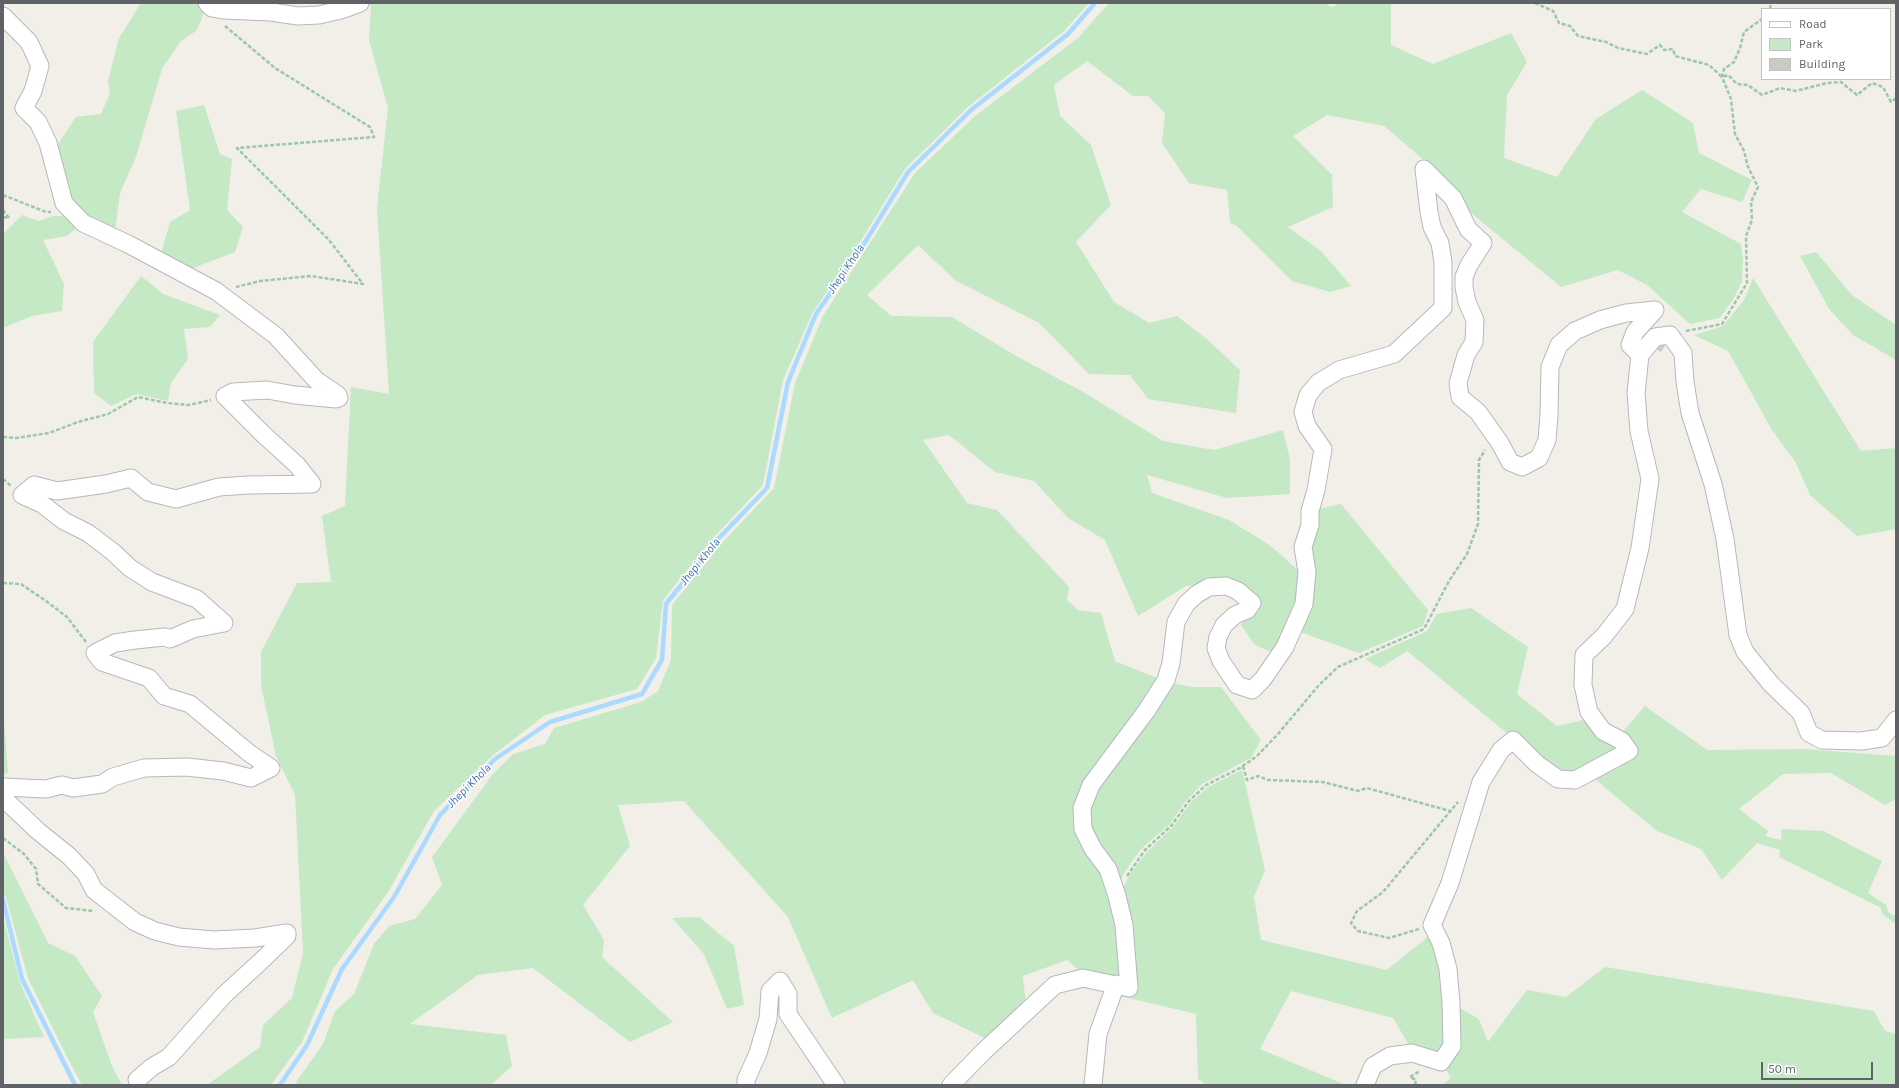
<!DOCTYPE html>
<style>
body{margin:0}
#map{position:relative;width:1899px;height:1088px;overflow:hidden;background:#f1efe8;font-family:Karla,sans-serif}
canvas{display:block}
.frame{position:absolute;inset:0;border:4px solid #5f6368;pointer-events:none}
.legend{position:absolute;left:1761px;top:8px;width:130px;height:72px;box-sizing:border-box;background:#fff;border:1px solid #bfc1c3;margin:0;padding:5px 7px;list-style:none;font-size:12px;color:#5f6368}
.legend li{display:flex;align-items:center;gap:8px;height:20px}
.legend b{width:20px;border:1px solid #bfc1c3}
.scale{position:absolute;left:1761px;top:1062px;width:112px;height:18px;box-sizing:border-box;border:2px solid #5f6368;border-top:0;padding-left:5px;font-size:12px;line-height:14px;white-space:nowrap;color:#5f6368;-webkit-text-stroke:3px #fff;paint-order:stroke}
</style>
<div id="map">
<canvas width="1899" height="1088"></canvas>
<div class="frame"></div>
<ul class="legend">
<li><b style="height:5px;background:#fff"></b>Road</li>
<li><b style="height:11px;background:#c5e8c5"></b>Park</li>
<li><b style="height:11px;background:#cccac5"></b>Building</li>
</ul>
<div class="scale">50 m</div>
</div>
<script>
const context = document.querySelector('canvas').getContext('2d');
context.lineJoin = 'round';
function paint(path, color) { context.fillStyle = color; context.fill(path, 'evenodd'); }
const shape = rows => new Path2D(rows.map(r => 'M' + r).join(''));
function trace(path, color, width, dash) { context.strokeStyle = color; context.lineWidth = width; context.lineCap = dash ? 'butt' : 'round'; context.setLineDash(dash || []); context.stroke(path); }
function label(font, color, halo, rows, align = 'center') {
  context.font = font + ' Karla,sans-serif'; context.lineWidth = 3; context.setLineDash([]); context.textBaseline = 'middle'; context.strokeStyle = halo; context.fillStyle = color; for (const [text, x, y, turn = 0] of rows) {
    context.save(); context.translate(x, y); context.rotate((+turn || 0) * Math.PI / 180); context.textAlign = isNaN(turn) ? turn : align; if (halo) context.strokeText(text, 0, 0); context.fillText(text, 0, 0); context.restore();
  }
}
paint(shape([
 [141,3,201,3,206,8,197,30,180,42,162,69,136,157,120,193,115,232,86,218,69,199,60,166,58,144,76,117,101,114,110,94,108,81,119,38],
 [369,3,1089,3,1064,31,968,107,905,169,855,250,813,312,783,380,763,485,713,538,663,600,656,658,637,689,545,715,492,756,434,811,388,892,333,969,302,1042,271,1085,207,1085,260,1047,263,1025,292,998,303,953,295,795,276,756,261,685,261,652,297,583,331,582,322,516,345,506,351,387,389,394,377,208,388,108,369,40,371,5],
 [1109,3,1324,3,1332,7,1340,3,1391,3,1391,45,1433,64,1511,33,1527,62,1507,95,1504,158,1557,177,1596,119,1642,90,1693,123,1699,153,1752,180,1742,202,1701,189,1682,212,1741,244,1743,259,1742,281,1734,298,1720,318,1690,324,1647,285,1618,270,1561,287,1465,208,1426,162,1384,126,1327,115,1293,136,1332,175,1333,207,1288,227,1321,251,1351,286,1330,292,1292,281,1237,226,1230,223,1227,190,1189,183,1162,143,1165,113,1148,96,1133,96,1087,61,1054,85,1060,116,1091,145,1111,205,1076,242,1114,302,1149,323,1177,316,1208,340,1240,370,1236,413,1148,399,1130,375,1089,374,1039,323,955,280,918,245,867,295,891,316,952,317,1016,356,1085,393,1163,441,1214,450,1283,430,1290,460,1290,494,1227,498,1147,475,1152,493,1229,520,1271,546,1301,573,1298,602,1274,653,1255,645,1241,625,1244,617,1256,603,1222,581,1186,586,1138,616,1105,540,1068,518,1034,481,995,472,949,435,923,440,967,503,997,510,1069,587,1067,600,1078,610,1101,613,1115,661,1162,680,1087,784,1090,852,1112,896,1123,980,1084,974,1067,960,1023,976,1026,1006,989,1040,933,1013,913,980,832,1018,788,917,684,801,618,805,630,846,583,905,604,940,602,957,673,1022,630,1042,533,968,478,975,410,1024,506,1035,512,1066,491,1085,294,1085,323,1044,335,1011,354,994,374,944,389,926,415,919,442,885,432,857,493,774,513,754,545,744,554,728,641,702,658,691,671,660,672,605,722,543,774,488,795,383,823,316,915,173,975,116,1078,38],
 [204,105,220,154,232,159,227,210,243,227,235,252,185,271,160,257,170,222,190,210,176,111],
 [22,215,39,221,53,216,65,216,80,225,67,236,43,240,64,284,62,311,32,316,3,328,3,234],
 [1816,252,1852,295,1896,325,1896,360,1853,335,1829,309,1800,256],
 [141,276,163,294,220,315,210,327,184,329,188,359,171,383,168,401,136,394,111,406,94,393,93,342],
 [1753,278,1861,451,1896,448,1896,529,1857,536,1810,495,1796,463,1772,430,1728,351,1694,335,1723,326,1744,300],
 [1341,504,1428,610,1423,626,1359,653,1297,631,1313,510],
 [1471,608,1528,647,1517,694,1557,726,1584,720,1624,751,1573,776,1558,775,1407,651,1380,668,1365,659,1427,631,1437,614],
 [1170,683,1194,687,1221,687,1261,740,1251,758,1202,784,1184,803,1170,824,1141,849,1124,873,1118,887,1087,827,1093,787],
 [1645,706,1707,750,1805,749,1896,756,1896,799,1885,805,1831,773,1783,774,1739,809,1768,831,1765,836,1781,840,1782,829,1823,831,1882,861,1868,893,1886,905,1888,912,1896,917,1896,924,1882,914,1881,908,1779,857,1780,850,1757,843,1722,880,1701,849,1657,831,1591,776,1617,761,1620,735],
 [3,709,8,772,3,775],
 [1242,770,1265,870,1254,897,1261,940,1387,970,1429,936,1434,944,1443,971,1450,1026,1440,1057,1410,1047,1393,1018,1291,991,1260,1049,1346,1085,1207,1085,1198,1079,1196,1014,1116,995,1130,989,1119,896,1130,874,1147,852,1174,826,1190,803,1208,787],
 [3,852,48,943,75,956,102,996,93,1012,112,1066,122,1085,82,1085,65,1053,28,978,6,898,3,894],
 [3,917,20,983,44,1037,3,1039],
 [699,917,734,946,744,1005,727,1009,704,954,672,918],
 [1605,967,1874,1011,1885,1031,1896,1034,1896,1085,1442,1085,1451,1078,1446,1069,1459,1050,1460,1008,1479,1019,1488,1042,1527,990,1566,997]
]), '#c5e8c5');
trace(shape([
 [3,900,22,979,75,1085],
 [280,1085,307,1045,342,969,394,897,440,815,495,759,550,722,642,694,662,660,666,604,718,539,767,488,788,382,816,314,859,252,908,172,971,110,1068,34,1095,3]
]), '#aadaff', 4.5);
paint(shape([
 [1660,340,1666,344,1661,352,1655,348]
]), '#cccac5');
const minor = shape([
 [207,3,212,8,223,10,271,12,298,16,319,15,341,10,360,3],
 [3,16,29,42,40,66,33,91,24,108,38,122,48,143,64,203,83,223,128,244,216,291,276,336,316,380,338,395,339,398,336,399,295,395,267,390,233,392,225,396,264,435,297,465,312,484,248,485,219,487,176,499,148,492,131,478,106,484,57,491,34,485,22,495,42,504,64,521,88,533,113,552,130,568,152,582,197,599,224,623,193,629,170,639,165,637,135,640,115,643,95,653,102,662,149,678,164,696,190,704,249,753,271,768,251,778,223,771,187,767,144,768,113,777,102,784,73,788,62,785,46,789,3,787],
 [3,798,38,831,69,856,86,874,94,890,135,922,155,931,179,937,214,940,255,938,287,933,287,936,259,963,224,995,169,1057,152,1067,137,1080],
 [746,1085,746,1080,758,1053,768,1019,770,991,780,981,788,994,788,1014,836,1085],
 [951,1085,982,1053,1055,985,1083,978,1129,988,1124,925,1117,896,1108,869,1093,849,1083,829,1082,808,1091,785,1147,710,1166,680,1171,663,1176,622,1186,604,1197,594,1209,587,1226,586,1238,591,1252,603,1247,610,1235,615,1224,625,1218,637,1216,648,1221,661,1237,685,1252,690,1263,679,1285,647,1304,604,1307,572,1303,547,1310,525,1310,511,1316,490,1323,449,1307,426,1303,412,1308,395,1318,383,1339,370,1394,354,1443,308,1443,262,1440,243,1432,227,1429,212,1424,169,1453,198,1468,229,1483,243,1469,265,1464,277,1464,287,1467,302,1475,320,1474,342,1466,355,1458,383,1460,397,1478,412,1500,443,1510,462,1522,467,1539,458,1547,440,1549,415,1550,367,1559,345,1575,331,1600,320,1626,313,1655,310,1635,332,1630,345,1640,355],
 [1093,1085,1098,1034,1116,984],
 [1365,1085,1373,1066,1390,1056,1412,1053,1441,1062,1452,1046,1451,1002,1448,969,1441,943,1432,925,1450,883,1481,782,1501,750,1513,740,1537,764,1558,779,1575,780,1629,751,1622,741,1603,731,1589,712,1583,685,1584,655,1604,636,1625,609,1640,548,1650,479,1639,431,1636,393,1640,355,1655,337,1670,335,1683,353,1685,382,1690,413,1713,484,1725,539,1738,635,1745,652,1771,684,1801,713,1809,733,1822,740,1861,741,1882,738,1896,720]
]);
trace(minor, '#b5b8bc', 19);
trace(shape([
 [1535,3,1553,11,1559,23,1570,26,1578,36,1606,42,1618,48,1647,54,1660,45,1664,50,1673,49,1675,56,1709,65,1722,77,1728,75,1737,84,1748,85,1762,95,1780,88,1796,91,1827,83,1841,82,1857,95,1872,83,1883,87,1891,102,1896,98],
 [1770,9,1771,3],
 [225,26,275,68,370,127,374,137,237,148,329,240,363,284,311,276,260,281,236,287],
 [3,195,46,212,51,212],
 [3,210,9,218,3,217],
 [1686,331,1722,324,1747,283,1746,236,1752,220,1751,202,1758,187,1748,167,1744,151,1735,134,1731,99,1722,77,1724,69,1734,62,1740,48,1744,32,1762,19],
 [3,437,16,438,49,433,78,422,108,414,138,397,167,403,189,405,211,400],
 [3,479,11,486],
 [3,583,21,584,46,601,67,617,86,642],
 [1243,766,1247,780,1258,776,1268,780,1323,782,1358,791,1367,788,1450,811],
 [3,838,24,854,36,869,38,884,66,908,94,911],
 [1127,876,1145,850,1172,825,1188,802,1206,785,1240,768,1257,756,1278,734,1319,685,1338,667,1424,629,1449,581,1467,554,1478,524,1479,460,1485,450],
 [1419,929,1389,938,1358,931,1351,923,1357,911,1383,892,1458,802],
 [1415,1085,1416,1080,1410,1077,1420,1071]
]), '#9cc7a9', 2.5, [4, 2]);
trace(minor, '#fff', 17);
label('italic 12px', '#4174aa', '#fff', [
 ["Jhepi Khola",846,269,-56],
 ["Jhepi Khola",700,562,-51],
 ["Jhepi Khola",469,786,-45]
]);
</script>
